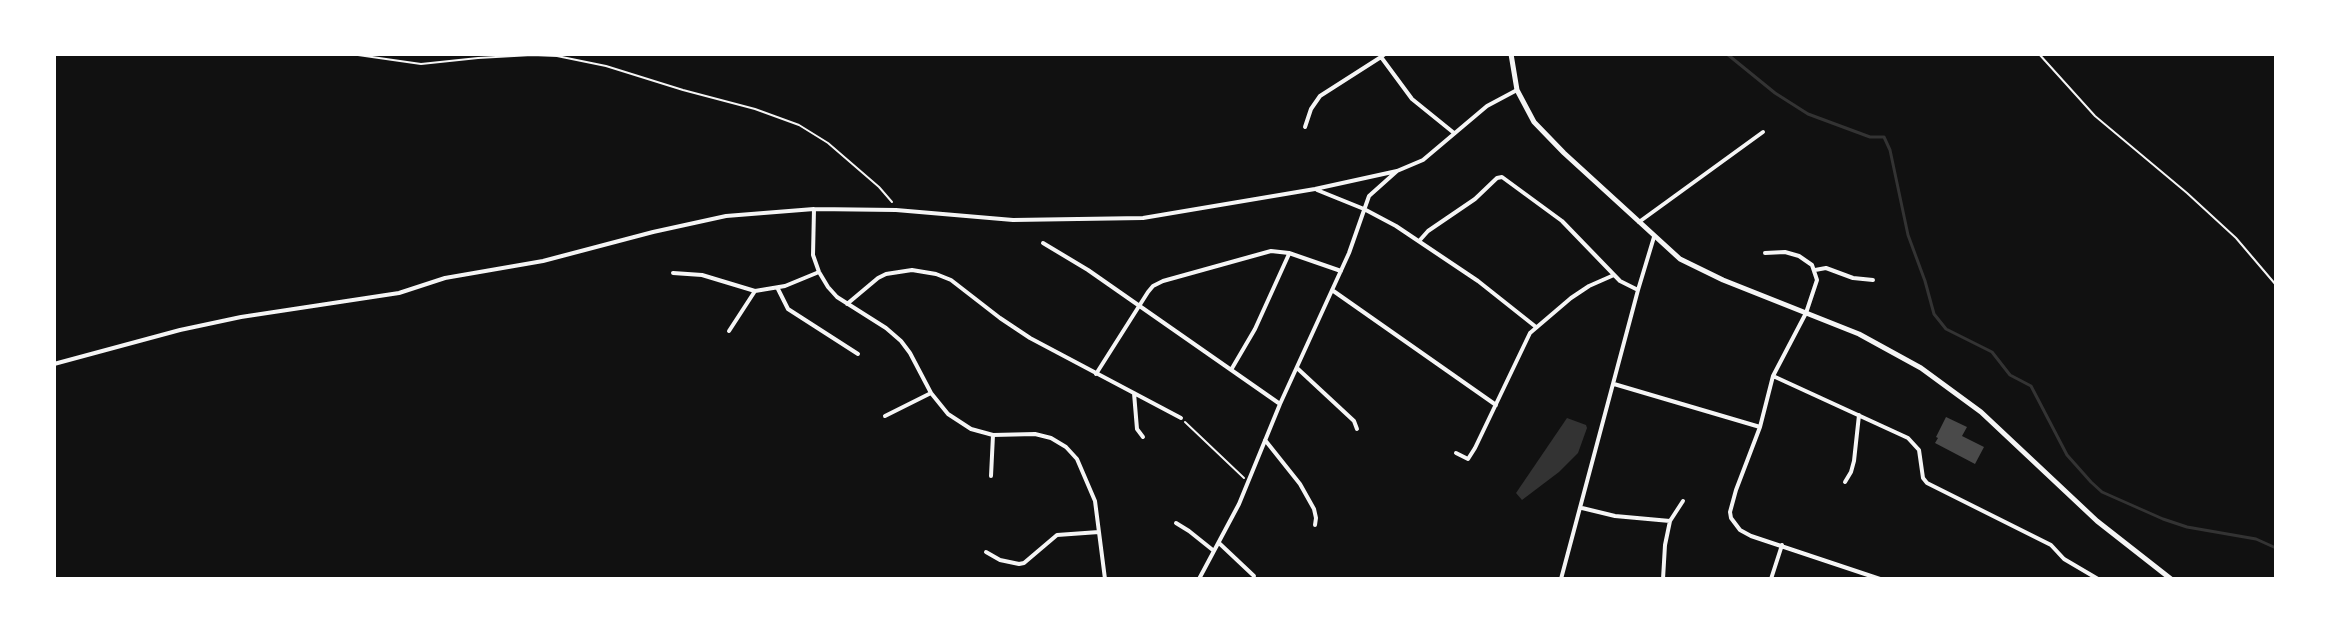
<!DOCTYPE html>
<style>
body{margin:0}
#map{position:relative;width:2330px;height:633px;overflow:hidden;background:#111;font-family:"Archivo Narrow",sans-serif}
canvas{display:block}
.frame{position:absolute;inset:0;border:56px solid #fff;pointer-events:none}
</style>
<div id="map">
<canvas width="2330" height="633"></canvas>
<div class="frame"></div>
</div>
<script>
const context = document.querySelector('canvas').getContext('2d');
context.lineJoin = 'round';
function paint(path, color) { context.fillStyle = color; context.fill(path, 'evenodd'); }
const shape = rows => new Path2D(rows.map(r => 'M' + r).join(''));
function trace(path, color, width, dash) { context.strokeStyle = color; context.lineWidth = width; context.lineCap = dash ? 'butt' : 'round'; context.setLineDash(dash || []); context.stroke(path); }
paint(shape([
 [1567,418,1586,425,1587,428,1578,453,1559,472,1522,500,1516,493]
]), '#333');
trace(shape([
 [1727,54,1775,93,1808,114,1870,137,1884,137,1890,150,1908,235,1925,281,1934,314,1946,329,1992,352,2010,375,2031,386,2067,455,2091,482,2102,492,2163,519,2187,527,2256,539,2276,548]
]), '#333', 3);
paint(shape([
 [1946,417,1967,427,1962,436,1984,447,1975,464,1935,443,1938,438,1936,437]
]), '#4a4a4a');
trace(shape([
 [351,54,421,64,478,58,532,55,557,56,606,66,683,90,755,109,799,125,828,143,879,187,892,202],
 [2039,54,2095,116,2187,193,2236,238,2276,285],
 [1185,422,1244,478]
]), '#f5f5f5', 2);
trace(shape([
 [1385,54,1381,57,1412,99,1454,133],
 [1305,127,1311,109,1320,96,1381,57],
 [1317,190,1364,209,1396,226,1478,281,1536,327],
 [814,209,813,255,819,272,828,287,837,297,886,328,901,341,910,353,931,393,948,414,971,429,993,435,1035,434,1051,438,1066,447,1077,459,1095,501,1105,579],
 [1639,222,1763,132],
 [1420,240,1428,231,1475,199,1497,178,1502,177,1562,221,1620,281,1638,290],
 [1043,243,1088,270,1280,404],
 [1765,253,1785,252,1799,256,1812,265,1817,280,1806,313,1773,376,1760,427,1736,490,1730,512,1731,518,1740,530,1751,536,1880,579],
 [1815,270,1826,268,1853,278,1873,280],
 [673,273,702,275,755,291,785,286,819,272],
 [778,289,788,309,858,354],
 [1332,290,1496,405],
 [847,304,878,278,886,274,912,270,936,274,951,280,1000,318,1030,338,1181,418],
 [729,331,755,291],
 [54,364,180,330,241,317,399,293,445,278,543,261,653,232,726,216,814,209,896,210,1013,220,1143,218,1315,189,1397,171],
 [1297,368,1354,421,1357,429],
 [1231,370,1255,329,1289,254],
 [1096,374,1148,292,1153,286,1163,281,1271,251,1289,253,1341,271],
 [1773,376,1908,438,1919,450,1923,478,1927,483,2051,545,2064,559,2098,579],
 [1614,384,1760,427],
 [1134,393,1137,429,1143,437],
 [885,416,931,393],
 [1265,440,1300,484,1314,509,1316,518,1315,525],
 [1456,453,1468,459,1475,448,1530,333,1571,298,1589,286,1614,275],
 [991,476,993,435],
 [1845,482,1851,472,1854,461,1859,415],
 [1582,508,1615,516,1670,521,1665,545,1663,579],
 [1670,521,1683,501],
 [1176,523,1189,531,1214,551],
 [1219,543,1254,576],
 [986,552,1000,560,1019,564,1024,563,1057,535,1099,532],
 [1199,579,1239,504,1280,404,1349,253,1369,196,1397,171,1423,160,1487,106,1517,90],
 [1561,579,1638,290,1654,237],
 [1771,579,1782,545]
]), '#f5f5f5', 4);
trace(shape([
 [1511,54,1517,90,1534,122,1564,153,1680,259,1723,280,1859,334,1921,368,1981,412,2097,521,2171,579]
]), '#f5f5f5', 5);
</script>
